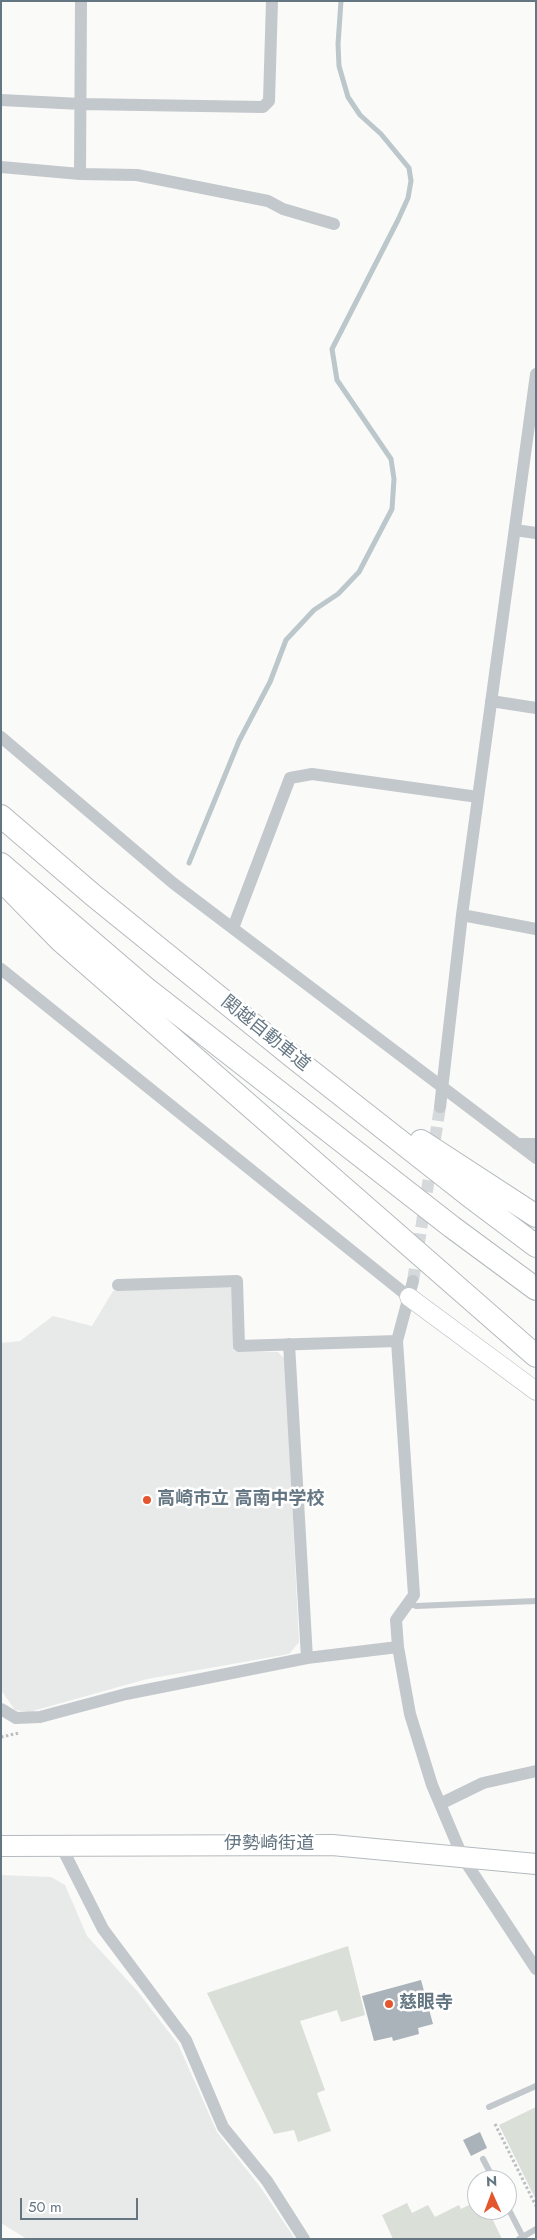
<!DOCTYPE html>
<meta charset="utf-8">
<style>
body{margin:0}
#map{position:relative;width:537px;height:2240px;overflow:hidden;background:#fafaf8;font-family:Jost,sans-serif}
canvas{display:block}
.frame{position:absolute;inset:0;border:2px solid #657683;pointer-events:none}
.north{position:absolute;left:467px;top:2170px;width:50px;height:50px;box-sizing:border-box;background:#fff;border:1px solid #c1c8cd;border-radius:50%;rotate:358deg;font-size:14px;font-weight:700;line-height:20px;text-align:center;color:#657683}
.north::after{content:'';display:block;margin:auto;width:18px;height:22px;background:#e4572e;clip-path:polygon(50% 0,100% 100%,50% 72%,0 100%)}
.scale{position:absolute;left:20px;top:2198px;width:118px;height:22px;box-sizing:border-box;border:2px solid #657683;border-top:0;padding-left:6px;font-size:15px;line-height:18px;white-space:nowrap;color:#657683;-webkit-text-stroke:4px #fff;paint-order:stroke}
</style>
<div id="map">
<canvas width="537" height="2240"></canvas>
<div class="frame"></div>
<div class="north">N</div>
<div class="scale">50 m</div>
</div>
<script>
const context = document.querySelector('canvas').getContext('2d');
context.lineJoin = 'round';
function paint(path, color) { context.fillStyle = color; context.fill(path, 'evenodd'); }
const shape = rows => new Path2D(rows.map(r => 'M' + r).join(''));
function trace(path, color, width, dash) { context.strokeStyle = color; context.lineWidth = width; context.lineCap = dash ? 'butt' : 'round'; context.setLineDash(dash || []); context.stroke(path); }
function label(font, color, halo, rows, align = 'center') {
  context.font = font + ' Jost,"Noto Sans JP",sans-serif'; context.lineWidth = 5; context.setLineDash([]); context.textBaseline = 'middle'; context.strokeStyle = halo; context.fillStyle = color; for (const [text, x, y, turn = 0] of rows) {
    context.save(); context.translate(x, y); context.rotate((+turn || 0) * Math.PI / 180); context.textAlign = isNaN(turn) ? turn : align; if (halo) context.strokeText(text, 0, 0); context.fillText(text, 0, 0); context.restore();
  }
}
paint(shape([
 [227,1285,232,1289,234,1351,278,1352,285,1359,299,1642,289,1654,147,1679,29,1712,15,1710,1,1690,1,1343,20,1341,53,1316,92,1326,113,1291],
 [1,1875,51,1877,65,1885,87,1936,138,1992,178,2044,217,2132,261,2188,295,2239,27,2239,1,2223]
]), '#e8e9e9');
paint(shape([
 [348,1946,365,2015,341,2022,337,2010,300,2021,325,2090,317,2093,331,2131,298,2142,294,2130,274,2134,207,1993],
 [536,2107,536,2200,499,2125],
 [477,2201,477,2210,488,2210,502,2239,393,2239,382,2215,407,2203,412,2213,428,2205,435,2217,459,2205,461,2209]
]), '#dadfd7');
trace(shape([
 [189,863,239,741,270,682,286,640,314,610,338,594,359,572,392,509,394,479,391,459,337,380,332,349,398,220,408,198,411,181,409,168,381,134,360,115,348,97,339,66,338,44,341,1]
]), '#bbc7cb', 5);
paint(shape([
 [421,1980,433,2024,418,2028,419,2034,393,2041,392,2037,374,2041,362,1996],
 [480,2132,487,2148,471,2156,463,2140]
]), '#aab3b9');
trace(shape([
 [413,1281,440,1107]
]), '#d5d9db', 12, [12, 6]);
const secondary = shape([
 [409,1297,536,1391]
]);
const primary = shape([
 [1,1846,332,1845,536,1864]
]);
const highway = shape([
 [1,816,93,895,293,1057,471,1197,536,1246],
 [1,864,148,990,452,1227,536,1289],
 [1,880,61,941,536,1356],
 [421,1141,536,1216]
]);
trace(secondary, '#b3babf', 19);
trace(primary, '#b5babe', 22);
trace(highway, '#b4b9bd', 24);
trace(shape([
 [1,1737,19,1733],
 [495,2124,536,2206]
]), '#bbbfc2', 3, [2.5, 2.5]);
trace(shape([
 [408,1603,416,1606,536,1601],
 [489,2107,536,2086],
 [483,2159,494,2180],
 [507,2206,524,2239],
 [519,2239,536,2229]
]), '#c3c8cc', 6);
trace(shape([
 [1,100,81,104,263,107,269,101,272,1],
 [1,167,80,174,137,175,268,201,283,209,334,224],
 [80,174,81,1],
 [515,530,536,533],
 [491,701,536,708],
 [1,737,173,883,536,1158],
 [462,915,536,929],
 [233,928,290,778,312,774,478,797],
 [1,969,409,1297],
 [440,1107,462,915,536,374],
 [517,1144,536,1144],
 [413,1281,397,1341,414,1595,396,1620,398,1647,410,1714,432,1785,463,1858,536,1969],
 [118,1285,237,1281,239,1346,397,1341],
 [289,1344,307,1658],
 [1,1709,16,1718,40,1717,126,1694,307,1658,398,1647],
 [440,1804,483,1783,536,1771],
 [61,1846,103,1929,186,2040,223,2127,267,2181,304,2239]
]), '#c3c8cc', 12);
trace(secondary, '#fff', 18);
trace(primary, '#fff', 20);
trace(highway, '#fff', 22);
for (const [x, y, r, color] of [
 [147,1500,5,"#e4572e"],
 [389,2004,5,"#e4572e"]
]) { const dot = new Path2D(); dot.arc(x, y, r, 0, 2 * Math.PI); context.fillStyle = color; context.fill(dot); trace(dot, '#fff', 2); }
label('18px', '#657683', '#fff', [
 ["関越自動車道",265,1034,39],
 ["伊勢崎街道",269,1845]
]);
label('bold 18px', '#657683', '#fff', [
 ["高崎市立 高南中学校",157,1500],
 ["慈眼寺",399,2004]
], 'left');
</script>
